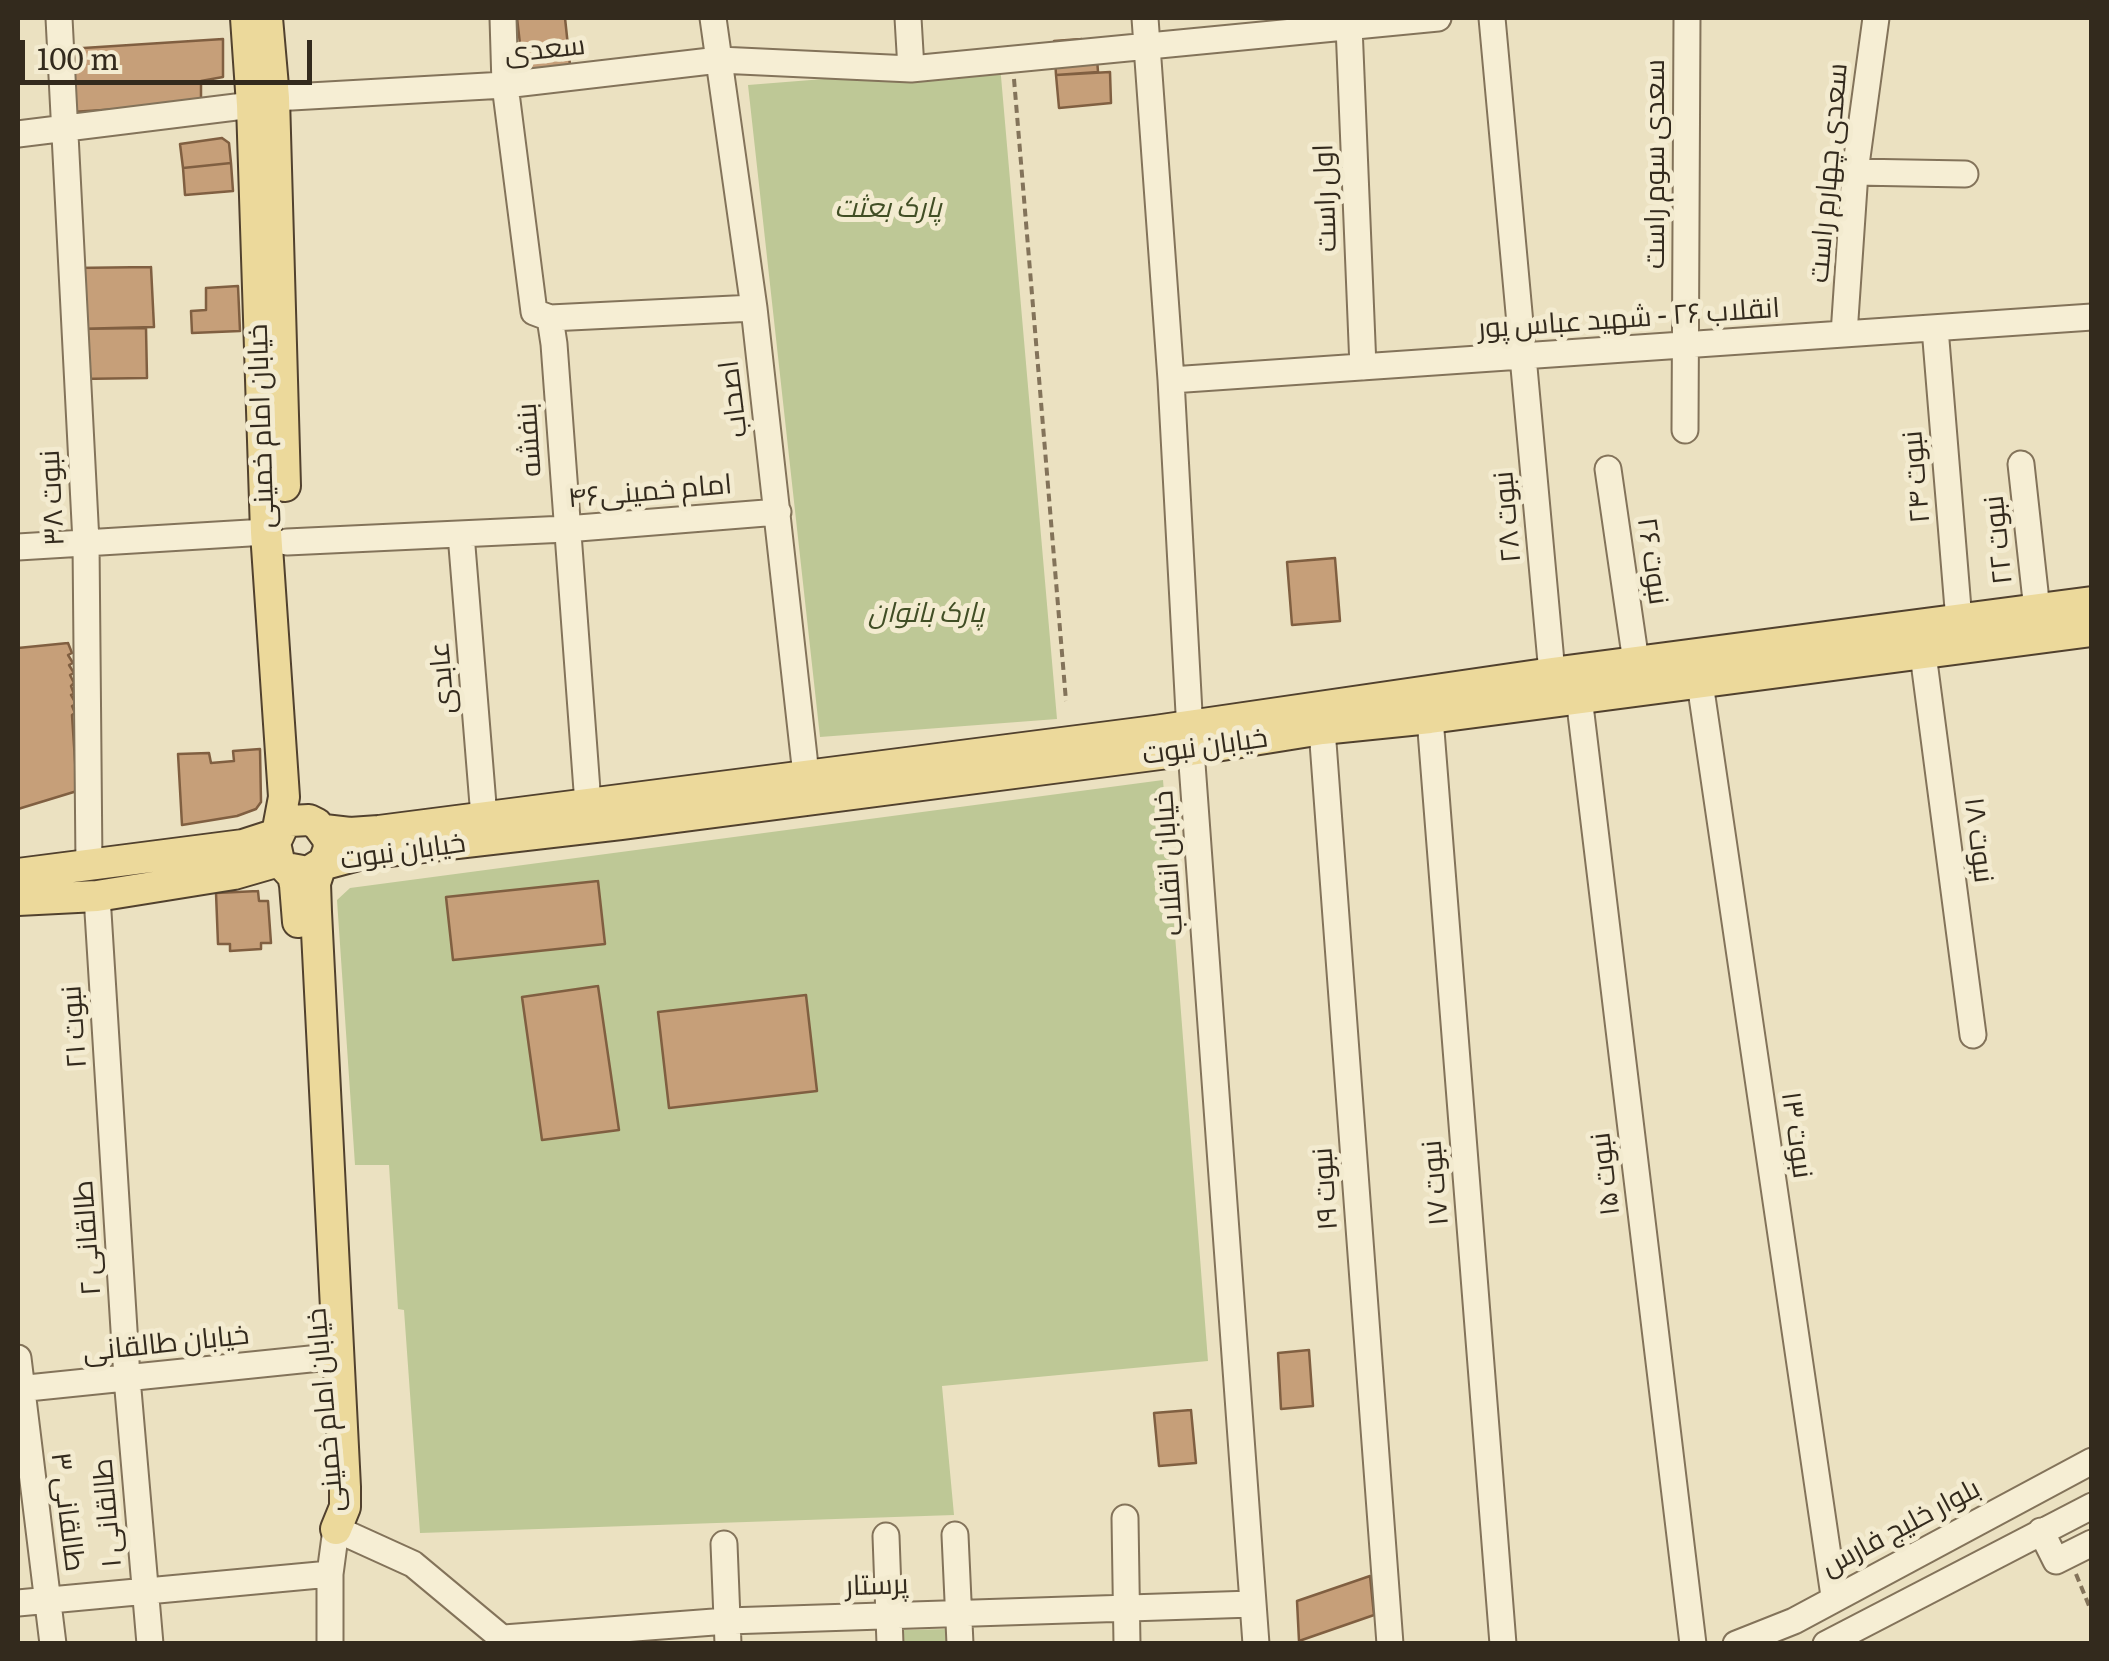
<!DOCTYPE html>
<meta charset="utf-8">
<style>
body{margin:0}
#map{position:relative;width:2109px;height:1661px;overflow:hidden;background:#ebe1c1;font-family:Literata,serif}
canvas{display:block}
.frame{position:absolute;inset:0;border:20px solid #332a1d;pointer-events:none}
.scale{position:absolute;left:20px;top:40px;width:292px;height:45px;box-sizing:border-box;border:5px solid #332a1d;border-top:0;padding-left:12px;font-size:30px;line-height:35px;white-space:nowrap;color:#332a1d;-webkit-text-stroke:8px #f3ebd0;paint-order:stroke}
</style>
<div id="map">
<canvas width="2109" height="1661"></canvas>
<div class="frame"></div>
<div class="scale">100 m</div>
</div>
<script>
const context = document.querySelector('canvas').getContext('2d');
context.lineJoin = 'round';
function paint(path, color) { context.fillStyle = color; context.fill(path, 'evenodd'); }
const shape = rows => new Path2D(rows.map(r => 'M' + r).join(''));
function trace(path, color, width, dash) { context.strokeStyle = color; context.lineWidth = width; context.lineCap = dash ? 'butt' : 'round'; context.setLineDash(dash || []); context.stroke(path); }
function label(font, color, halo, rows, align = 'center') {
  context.font = font + ' Literata,Cairo,serif'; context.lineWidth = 10; context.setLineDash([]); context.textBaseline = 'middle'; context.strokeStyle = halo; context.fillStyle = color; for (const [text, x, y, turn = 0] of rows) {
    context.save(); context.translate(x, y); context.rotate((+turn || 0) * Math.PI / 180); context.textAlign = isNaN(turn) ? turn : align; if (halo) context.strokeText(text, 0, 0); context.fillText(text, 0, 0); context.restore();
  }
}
paint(shape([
 [1000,65,1057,719,820,737,748,85],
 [1163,780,1208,1361,942,1386,954,1515,420,1533,404,1310,398,1309,389,1165,355,1165,337,900,350,888],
 [950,1629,951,1643,899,1643,898,1630]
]), '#bec896');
const building = shape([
 [517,18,565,18,570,65,523,70,517,18],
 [223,39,223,77,201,81,201,104,71,112,68,49,223,39],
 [1081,39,1096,44,1098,72,1056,75,1054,41,1081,39],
 [1110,72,1111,103,1059,108,1056,75,1110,72],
 [222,138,229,143,231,163,183,168,180,144,222,138],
 [231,163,233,191,185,195,183,168,231,163],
 [151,267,154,327,74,329,72,268,151,267],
 [238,286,240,331,192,333,191,311,206,310,206,288,238,286],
 [146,328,147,378,77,379,74,329,146,328],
 [1335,558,1340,621,1292,625,1287,562,1335,558],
 [68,643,72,653,68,655,73,663,69,665,74,673,70,675,74,683,71,686,74,694,71,695,76,704,72,706,75,713,72,715,77,791,18,809,18,648,68,643],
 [260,749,261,802,256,809,237,816,182,825,178,754,209,753,211,763,234,761,233,751,260,749],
 [598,881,605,944,453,960,446,897,598,881],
 [258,891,259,901,268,901,271,943,261,943,261,949,230,951,230,944,218,944,216,893,258,891],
 [598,986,619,1130,542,1140,522,997,598,986],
 [806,995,817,1091,669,1108,658,1012,806,995],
 [1309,1350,1313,1406,1281,1409,1278,1353,1309,1350],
 [1191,1410,1196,1463,1159,1466,1154,1413,1191,1410],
 [1370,1576,1374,1615,1299,1641,1297,1601,1370,1576]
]);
paint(building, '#c69f79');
trace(building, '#805f41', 2.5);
const minor = shape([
 [59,18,86,542,89,865],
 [503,18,505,85,534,312,550,318,554,344,588,804],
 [713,18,754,308,806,775],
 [908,18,911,69],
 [1145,18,1171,380,1191,750,1256,1644],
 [1492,18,1552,673],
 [1349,26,1363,367],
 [18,134,252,105,274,98,505,85,719,60,911,69,1438,18],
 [1855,172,1965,174],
 [550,318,754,308],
 [1935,328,1959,621],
 [1844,334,1855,172,1876,18],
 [1171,380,2092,317],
 [1685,430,1687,18],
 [2021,464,2037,610],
 [1608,469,1636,662],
 [461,534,484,817],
 [287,542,566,529,778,512],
 [18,547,266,532],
 [1923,654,1973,1035],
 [1700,683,1834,1596],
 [1579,697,1693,1644],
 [1430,718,1503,1644],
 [1322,729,1390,1644],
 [97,896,127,1378,150,1644],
 [18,1358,53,1644],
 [18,1389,320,1358],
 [1125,1518,1127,1644],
 [2041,1531,2056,1561,2092,1543],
 [955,1535,960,1644],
 [886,1536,890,1644],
 [724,1544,728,1644],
 [18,1603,330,1574],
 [504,1638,727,1621,1253,1604],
 [330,1644,330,1574,336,1529,413,1564,509,1644],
 [1736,1644,1794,1621,2092,1461],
 [1826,1644,2092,1506]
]);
const major = shape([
 [267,18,274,98,285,486],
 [324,830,350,833,379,831,1155,731,1552,673,2092,602],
 [286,868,308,872,324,862,329,848,328,839,317,824,309,820,290,821,283,826,275,843,279,861,293,876,295,885,298,922],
 [18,874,243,845,277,834,284,797,266,532,252,105,246,18],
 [18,900,97,896,234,874,279,861],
 [336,1529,345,1507,345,1487,316,912,315,883,321,865,362,854,621,824,1191,750,1322,729,1430,718,2092,631]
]);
trace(minor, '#83735a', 29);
trace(major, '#51412e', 34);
trace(shape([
 [1014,79,1066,701],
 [2076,1574,2092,1613]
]), '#83735a', 4, [8, 5]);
trace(minor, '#f6eed4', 25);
trace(major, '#ecd99b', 30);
label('28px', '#332a1d', '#f3ebd0', [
 ["سعدی",545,50,-6],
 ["سعدی سوم راست",1656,164,-90],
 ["سعدی چهارم راست",1829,173,-85],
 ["اول راست",1326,198,-92],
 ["انقلاب ۲۶ - شهید عباس پور",1629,319,-4],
 ["اصحاب",734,399,-97],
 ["خیابان امام خمینی",262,426,-92],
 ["بنفشه",530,440,-94],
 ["نبوت ۲۴",1917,477,-95],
 ["امام خمینی۴۶",650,492,-5],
 ["نبوت ۳۸",53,498,-93],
 ["نبوت ۲۸",1508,517,-95],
 ["نبوت ۲۲",1999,540,-96],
 ["نبوت ۲۶",1652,561,82],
 ["عابدی",443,678,-95],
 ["خیابان نبوت",1205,747,-8],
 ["نبوت ۱۸",1978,840,83],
 ["خیابان نبوت",403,852,-8],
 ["خیابان انقلاب",1169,863,-94],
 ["نبوت ۲۱",75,1027,-94],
 ["نبوت ۱۳",1796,1135,82],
 ["نبوت ۱۵",1606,1174,-97],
 ["نبوت ۱۷",1436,1183,-95],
 ["نبوت ۱۹",1326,1189,-94],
 ["طالقانی ۲",88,1238,-94],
 ["خیابان طالقانی",166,1344,-6],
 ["خیابان امام خمینی",326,1410,-95],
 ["طالقانی ۳",67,1512,83],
 ["طالقانی ۱",108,1513,-95],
 ["بلوار خلیج فارس",1901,1528,-28],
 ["پرستار",877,1586,-2]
]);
label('italic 28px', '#414e25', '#f3ebd0', [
 ["پارک بعثت",888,209],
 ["پارک بانوان",926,614]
]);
</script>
